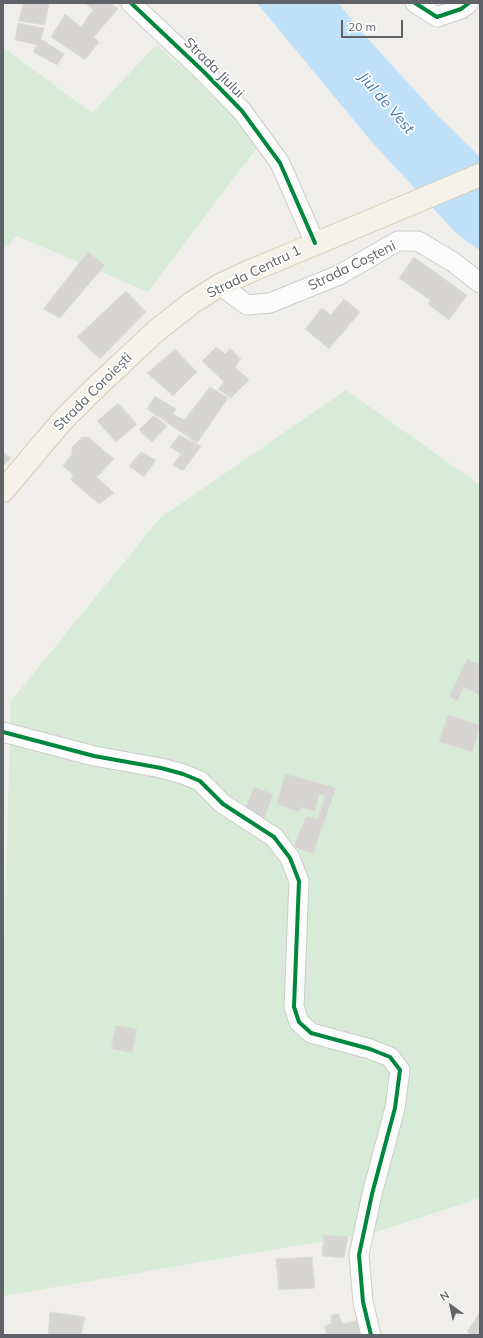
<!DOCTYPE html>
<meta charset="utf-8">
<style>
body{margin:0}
#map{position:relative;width:483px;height:1338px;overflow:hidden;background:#efeeea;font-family:Mulish,sans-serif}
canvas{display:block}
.frame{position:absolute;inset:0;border:4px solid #5f6368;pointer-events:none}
.north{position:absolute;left:431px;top:1286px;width:40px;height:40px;-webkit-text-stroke:3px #fff;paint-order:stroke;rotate:327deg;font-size:11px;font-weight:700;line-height:16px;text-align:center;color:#5f6368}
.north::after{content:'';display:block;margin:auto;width:14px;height:18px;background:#5f6368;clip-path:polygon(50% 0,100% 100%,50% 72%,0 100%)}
.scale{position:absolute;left:341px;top:20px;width:62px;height:18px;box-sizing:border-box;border:2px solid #5f6368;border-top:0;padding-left:5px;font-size:12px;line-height:14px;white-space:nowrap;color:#5f6368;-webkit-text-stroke:3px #fff;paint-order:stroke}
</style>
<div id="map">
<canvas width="483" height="1338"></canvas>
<div class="frame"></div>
<div class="north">N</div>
<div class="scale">20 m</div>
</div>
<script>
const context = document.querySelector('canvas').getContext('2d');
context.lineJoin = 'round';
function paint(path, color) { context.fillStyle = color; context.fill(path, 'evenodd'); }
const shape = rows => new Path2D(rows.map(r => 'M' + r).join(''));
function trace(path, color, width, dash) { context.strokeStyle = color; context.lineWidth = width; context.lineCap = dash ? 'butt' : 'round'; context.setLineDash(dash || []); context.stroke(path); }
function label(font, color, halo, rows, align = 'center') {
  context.font = font + ' Mulish,sans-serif'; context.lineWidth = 3.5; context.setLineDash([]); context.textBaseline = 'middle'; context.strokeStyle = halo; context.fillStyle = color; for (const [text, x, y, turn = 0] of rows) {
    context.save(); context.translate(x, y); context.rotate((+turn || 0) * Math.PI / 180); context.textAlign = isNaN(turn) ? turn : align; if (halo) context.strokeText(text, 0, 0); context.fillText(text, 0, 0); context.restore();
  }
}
paint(shape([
 [156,45,265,137,148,292,17,236,3,250,3,47,92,113],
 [346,390,480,485,480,1198,376,1232,3,1296,3,980,11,701,160,518]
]), '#d8ebd6');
paint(shape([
 [257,3,338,3,360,30,438,116,480,157,480,251,456,233,371,141]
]), '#bfe0f9');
const building = shape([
 [23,3,49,3,45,25,19,21,23,3],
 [85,3,111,3,118,9,94,37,99,42,85,60,51,37,65,14,81,27,93,10,85,3],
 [18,23,44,28,41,39,64,54,57,65,33,52,37,45,15,40,18,23],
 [88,252,105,265,60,318,43,309,88,252],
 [414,257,467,295,449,320,428,304,430,300,399,278,414,257],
 [126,291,146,312,100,359,77,337,126,291],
 [344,299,360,312,329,349,305,329,322,308,331,315,344,299],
 [216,347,225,354,230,348,241,359,235,367,249,380,231,398,218,389,224,382,202,361,216,347],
 [175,349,197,372,173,396,147,373,175,349],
 [210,387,228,398,197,443,147,409,155,396,176,409,173,414,184,420,210,387],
 [118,403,137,424,116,442,97,421,118,403],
 [154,415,167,426,152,442,139,430,154,415],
 [179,435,201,446,183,471,173,465,181,454,170,447,179,435],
 [82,437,88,437,114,459,97,477,114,493,99,504,71,480,73,475,63,466,72,454,72,447,82,437],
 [3,452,11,458,3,466,3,452],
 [141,452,156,460,144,477,129,466,141,452],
 [467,659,480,665,480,695,464,687,457,701,449,697,467,659],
 [448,715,480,725,472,752,439,742,448,715],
 [285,774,336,788,313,854,294,847,306,816,318,819,325,795,319,794,315,811,301,807,299,812,277,804,285,774],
 [254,787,273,794,264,820,244,812,254,787],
 [116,1025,137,1029,132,1053,111,1049,116,1025],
 [324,1235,348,1237,344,1258,322,1256,324,1235],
 [312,1257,315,1288,279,1290,276,1259,312,1257],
 [50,1312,85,1317,81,1335,48,1335,50,1312],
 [480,1312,480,1335,472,1335,467,1332,480,1312],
 [339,1314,342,1324,359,1320,363,1335,327,1335,324,1326,331,1324,331,1315,339,1314]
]);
paint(building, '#d6d5d3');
trace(building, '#deddd9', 1);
const street = shape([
 [131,3,204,72,242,111,280,163,315,243],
 [415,3,437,17,461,9,469,3],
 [220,285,247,305,270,303,339,275,398,241,418,241,453,262,480,283],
 [3,732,94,756,161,768,183,774,200,781,223,804,274,837,290,858,299,881,294,1007,299,1022,311,1033,370,1049,390,1057,400,1070,395,1108,372,1194,359,1255,363,1302,371,1335]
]);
const primary = shape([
 [3,491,62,421,95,388,156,331,193,302,220,285,248,272,480,175]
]);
trace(street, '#cbcccc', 21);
trace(primary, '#d7ceb8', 24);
trace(street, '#fdfcfc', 19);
trace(primary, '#f4f2e9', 22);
trace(shape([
 [131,3,204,72,242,111,280,163,315,243],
 [415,3,437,17,461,9,469,3],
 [3,732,94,756,161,768,183,774,200,781,223,804,274,837,290,858,299,881,294,1007,299,1022,311,1033,370,1049,390,1057,400,1070,395,1108,372,1194,359,1255,363,1302,371,1335]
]), '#00873e', 4);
label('14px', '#5f6368', '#fff', [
 ["Strada Jiului",214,68,45],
 ["Strada Coșteni",352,266,-26],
 ["Strada Centru 1",254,272,-26],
 ["Strada Coroiești",93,392,-45]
]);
label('italic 15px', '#4174aa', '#fff', [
 ["Jiul de Vest",386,103,49]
]);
</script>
